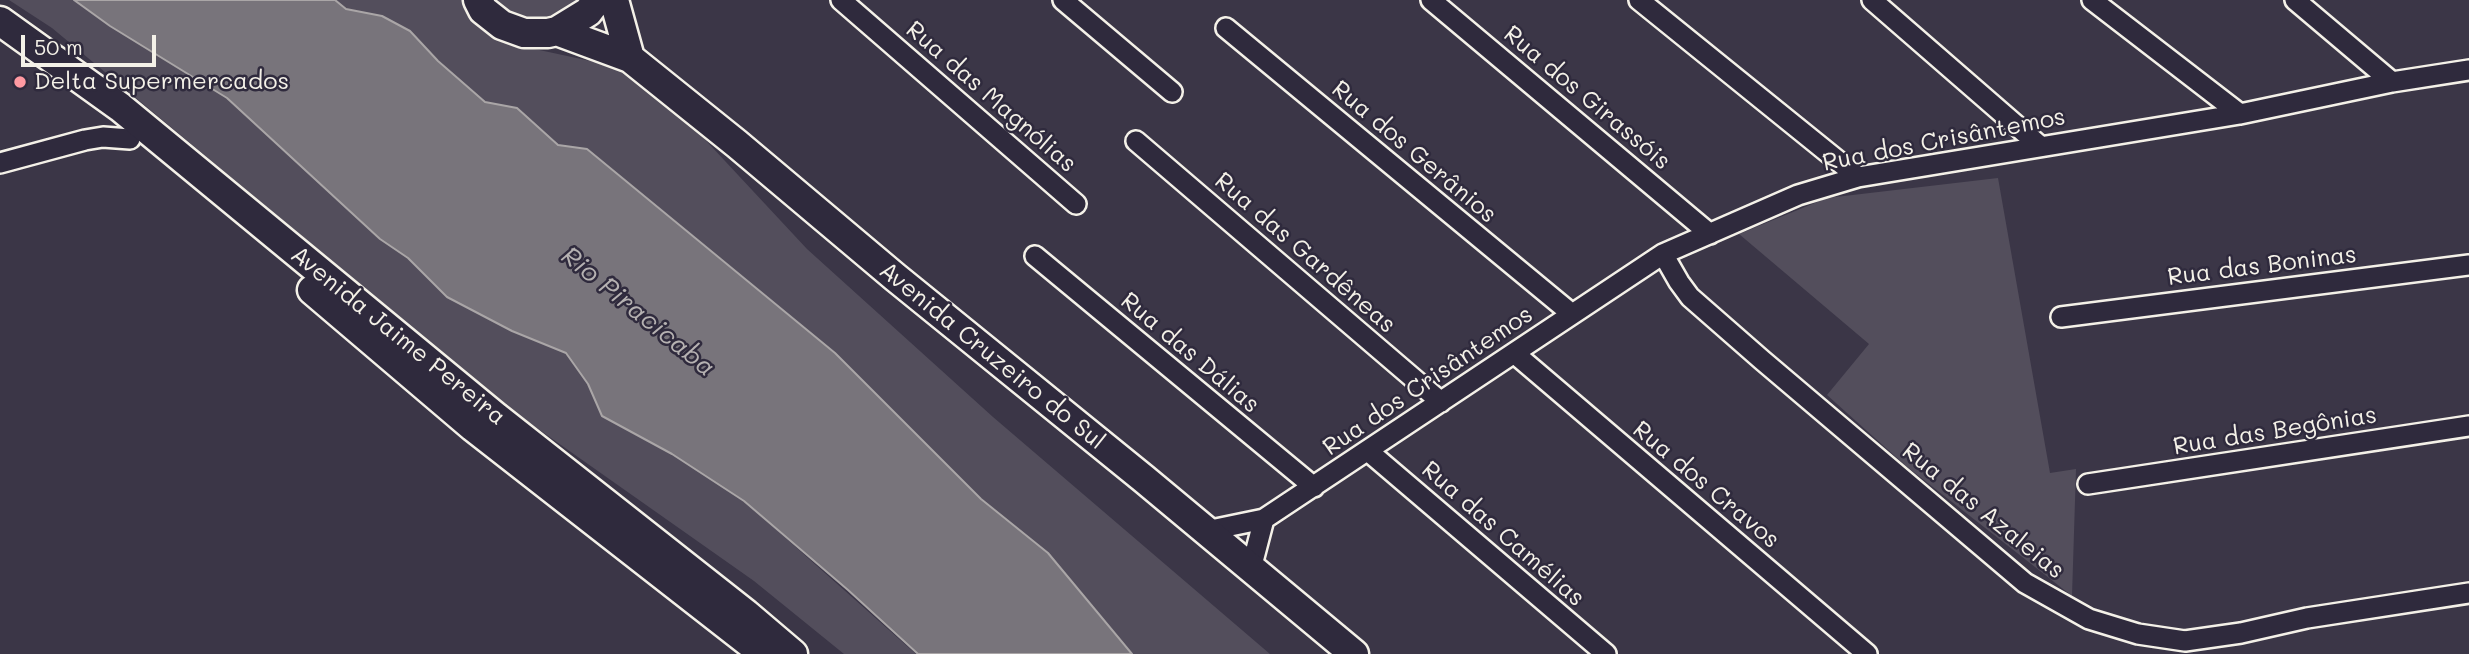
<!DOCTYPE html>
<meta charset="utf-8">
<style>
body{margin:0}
#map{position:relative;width:2469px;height:654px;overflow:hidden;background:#3b3647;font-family:Mali,sans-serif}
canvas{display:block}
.scale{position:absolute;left:21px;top:35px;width:135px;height:32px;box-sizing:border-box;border:4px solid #f4f1e8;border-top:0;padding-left:9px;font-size:21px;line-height:24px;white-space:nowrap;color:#f4f1e8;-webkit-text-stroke:5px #2f2a3d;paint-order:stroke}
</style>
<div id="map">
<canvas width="2469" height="654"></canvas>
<div class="scale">50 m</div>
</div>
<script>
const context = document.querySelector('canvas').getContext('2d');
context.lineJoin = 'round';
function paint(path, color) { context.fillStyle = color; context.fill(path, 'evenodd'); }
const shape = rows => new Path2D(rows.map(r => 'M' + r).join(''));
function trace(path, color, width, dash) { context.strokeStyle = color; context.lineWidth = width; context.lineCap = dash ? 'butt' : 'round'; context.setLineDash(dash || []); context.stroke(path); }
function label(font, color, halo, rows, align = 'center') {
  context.font = font + ' Mali,sans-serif'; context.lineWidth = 5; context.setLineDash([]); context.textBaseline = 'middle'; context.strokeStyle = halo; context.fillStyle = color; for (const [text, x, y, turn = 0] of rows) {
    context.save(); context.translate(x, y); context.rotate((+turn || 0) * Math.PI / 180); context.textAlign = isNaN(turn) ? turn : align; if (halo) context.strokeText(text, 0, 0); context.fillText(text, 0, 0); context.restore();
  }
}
paint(shape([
 [9,0,74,0,110,26,227,98,380,239,408,258,447,297,512,331,566,353,588,384,602,416,672,454,744,501,916,654,844,654,754,581,507,407,52,28],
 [335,0,464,0,495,31,530,48,623,68,698,132,807,249,993,417,1270,654,1132,654,1048,553,981,499,835,353,731,267,587,149,558,145,517,108,485,102,438,60,410,31,382,16,346,9],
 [487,0,586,0,556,22,517,21],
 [1998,178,2050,473,2076,469,2072,596,1906,466,1827,395,1869,344,1739,234,1827,198]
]), '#534e5c');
const water = shape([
 [74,0,335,0,346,9,382,16,410,31,438,61,485,102,517,108,558,145,587,149,835,353,981,499,1048,553,1132,654,918,654,848,590,744,501,672,454,602,416,588,384,566,353,512,331,447,297,408,258,380,239,227,98,110,26,74,0]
]);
paint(water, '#78747b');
trace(water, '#aaa6a7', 2);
const street = shape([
 [841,0,1076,204],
 [1063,0,1172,92],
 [1431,0,1710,234],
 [1639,0,1858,177],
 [1872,0,2040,146],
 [2092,0,2240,114],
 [2295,0,2392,82],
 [1226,28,1572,314],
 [1136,141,1441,402],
 [0,163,85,140,103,137,130,139],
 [1663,254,1679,282,1690,297,1762,360,2025,583,2089,619,2138,634,2185,641,2241,633,2307,618,2469,593],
 [1035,256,1314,487],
 [2061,317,2469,265],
 [1514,353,1867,654],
 [1368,451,1606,654],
 [2088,484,2469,426],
 [1206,531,1264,519,1663,254,1798,195,1858,177,2240,114,2392,82,2469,70],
 [1251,569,1264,519]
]);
const secondary = shape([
 [478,0,483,10,502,25,524,33,548,33,557,31,588,12,597,0],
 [614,0,630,58],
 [0,21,120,107,496,417,746,614,793,654],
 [557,31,630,58,737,144,895,277,1144,479,1354,654],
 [312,290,473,427,760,651]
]);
trace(street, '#f4f1e8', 24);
trace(secondary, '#f4f1e8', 33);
trace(street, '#2f2a3d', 19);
trace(secondary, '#2f2a3d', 28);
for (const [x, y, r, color] of [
 [20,82,7,"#ff9aa2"]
]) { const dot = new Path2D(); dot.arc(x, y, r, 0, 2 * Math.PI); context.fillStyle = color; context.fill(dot); trace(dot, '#2f2a3d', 2.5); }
label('24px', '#f4f1e8', '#2f2a3d', [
 ["Delta Supermercados",34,82]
], 'left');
label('24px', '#f4f1e8', '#2f2a3d', [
 ["Rua das Magnólias",991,97,41],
 ["Rua dos Girassóis",1587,98,40],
 ["Rua dos Crisântemos",1944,140,-11],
 ["Rua dos Gerânios",1414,152,40],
 ["Rua das Gardêneas",1305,253,41],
 ["Rua das Boninas",2262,266,-7],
 ["Avenida Jaime Pereira",398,336,39],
 ["Rua das Dálias",1190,353,40],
 ["Avenida Cruzeiro do Sul",992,356,39],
 ["Rua dos Crisântemos",1428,381,-34],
 ["Rua das Begônias",2275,431,-9],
 ["Rua dos Cravos",1706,485,40],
 ["Rua das Azaleias",1983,511,39],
 ["Rua das Camélias",1503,534,41]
]);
label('italic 26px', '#b6b2b2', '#2f2a3d', [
 ["Rio Piracicaba",638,312,39]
]);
</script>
